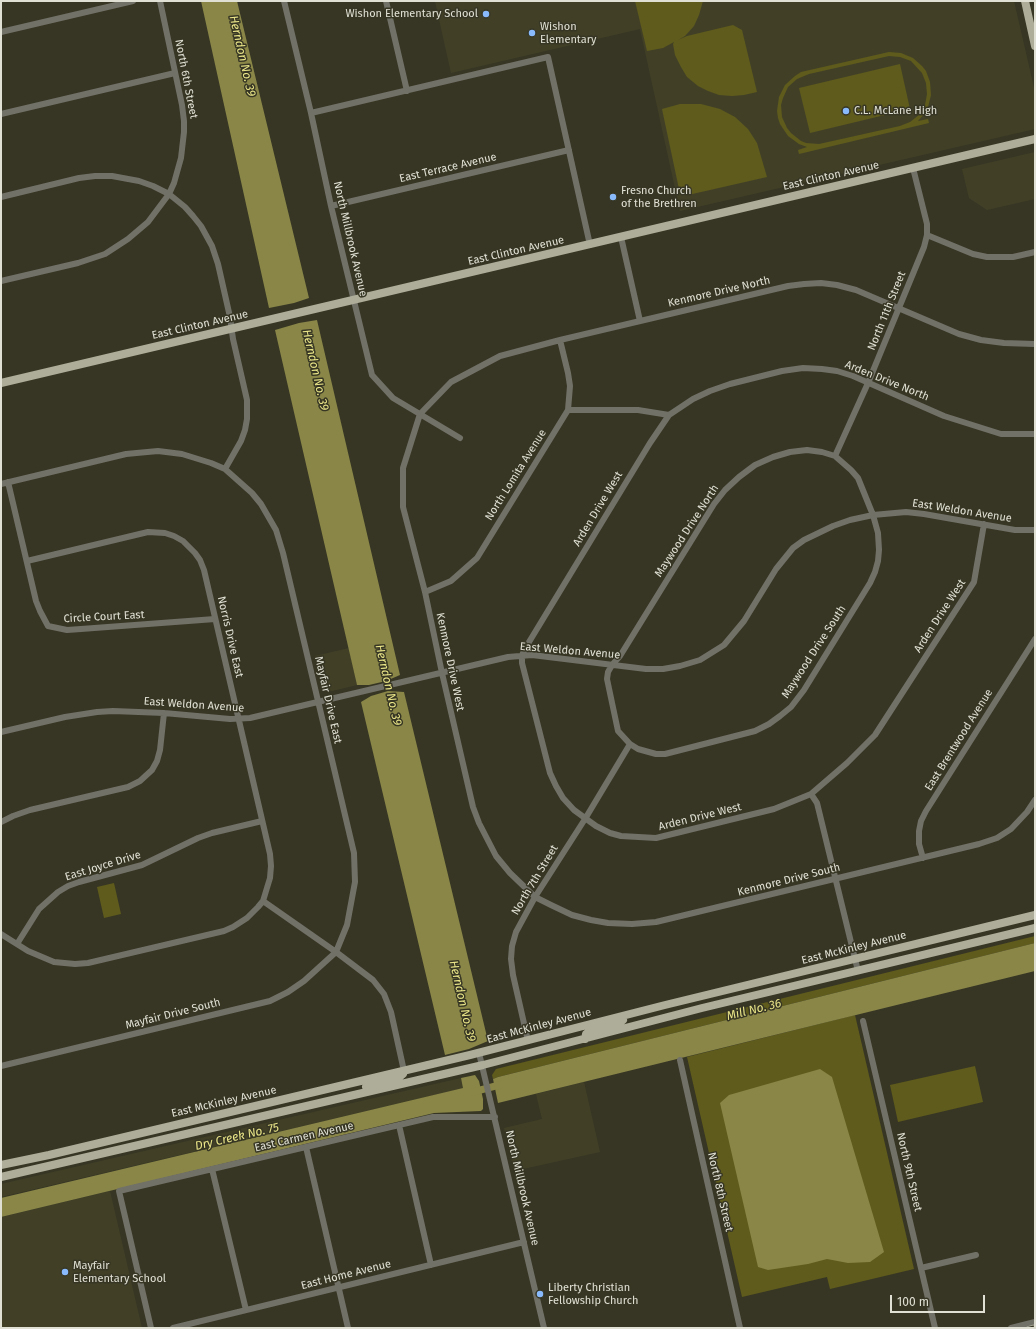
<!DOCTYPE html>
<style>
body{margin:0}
#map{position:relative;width:1036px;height:1329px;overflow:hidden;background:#373624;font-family:"Fira Sans",sans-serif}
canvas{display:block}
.frame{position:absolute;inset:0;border:2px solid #e0e0d4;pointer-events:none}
.scale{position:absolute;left:890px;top:1295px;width:95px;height:18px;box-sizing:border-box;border:2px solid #e0e0d4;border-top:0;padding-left:5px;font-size:12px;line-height:14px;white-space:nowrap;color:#e0e0d4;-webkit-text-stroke:3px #373624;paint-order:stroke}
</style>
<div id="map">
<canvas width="1036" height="1329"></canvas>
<div class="frame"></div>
<div class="scale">100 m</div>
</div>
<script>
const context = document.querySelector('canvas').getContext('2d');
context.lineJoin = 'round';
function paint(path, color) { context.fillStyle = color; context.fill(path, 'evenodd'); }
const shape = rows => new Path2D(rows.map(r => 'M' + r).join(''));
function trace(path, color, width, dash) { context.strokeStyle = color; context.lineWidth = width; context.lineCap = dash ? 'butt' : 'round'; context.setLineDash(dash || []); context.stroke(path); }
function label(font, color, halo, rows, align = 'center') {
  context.font = font + ' "Fira Sans",sans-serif'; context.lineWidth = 3; context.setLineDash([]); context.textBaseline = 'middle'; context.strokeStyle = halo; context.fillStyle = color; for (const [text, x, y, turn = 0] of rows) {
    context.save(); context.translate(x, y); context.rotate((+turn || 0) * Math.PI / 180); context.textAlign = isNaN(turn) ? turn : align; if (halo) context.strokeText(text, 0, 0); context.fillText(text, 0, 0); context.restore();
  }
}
paint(shape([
 [435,1,1014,1,1035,92,1035,129,680,211,640,29,451,73],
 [1035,152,1035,199,987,210,969,198,962,169],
 [349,648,357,685,328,692,324,690,315,656],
 [461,1078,464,1088,1,1197,1,1184],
 [584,1082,600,1152,514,1171,504,1128,542,1119,536,1094],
 [110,1191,142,1328,1,1328,1,1217]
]), '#414027');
paint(shape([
 [635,1,703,1,699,15,694,26,685,36,678,40,687,36,733,25,742,30,757,92,744,95,732,96,719,95,708,91,698,86,687,77,681,67,675,55,673,44,674,42,663,48,647,51],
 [889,52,901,53,913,58,922,66,926,71,930,82,931,95,928,107,925,113,918,121,928,119,929,123,799,154,798,150,807,147,799,144,788,136,780,124,778,118,777,111,779,97,785,85,795,76,801,72],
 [889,56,900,57,911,61,922,73,926,83,927,94,925,105,919,115,910,122,900,126,819,144,806,143,801,141,791,133,787,128,782,117,781,105,783,98,788,87,797,79,809,74],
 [900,64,910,109,810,133,799,88],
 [680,104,701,104,720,109,735,117,748,129,757,143,767,177,688,195,679,189,662,109],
 [114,883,121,914,104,918,97,887],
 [1035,936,1035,943,498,1077,493,1079,492,1075,496,1069],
 [855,1015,914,1269,830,1289,827,1277,742,1297,687,1057],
 [975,1066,983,1102,898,1122,890,1085]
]), '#5f5b1c');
paint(shape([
 [201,1,237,1,309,298,294,303,269,308],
 [317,320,400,675,386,681,369,685,357,685,275,330,299,323],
 [388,691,404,692,488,1041,469,1049,445,1055,361,702,371,696],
 [1035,943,1035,971,498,1103,493,1079,498,1077],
 [820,1069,832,1077,884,1252,870,1262,848,1263,827,1259,808,1264,768,1270,758,1267,720,1103,729,1095],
 [475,1075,479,1081,483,1099,483,1109,481,1111,434,1113,1,1217,1,1198,463,1088,461,1078]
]), '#898648');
trace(shape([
 [473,1092,503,1084]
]), '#898648', 7);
trace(shape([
 [160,1,182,105,184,121,184,132,181,158,174,183,169,194,185,207,193,216,201,226,212,246,218,264,230,317,233,339,247,400,247,419,245,430,241,441,225,469],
 [284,1,311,113,331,206,372,375,393,398,460,438],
 [386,1,407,91],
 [1,32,133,1],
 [311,113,548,57,590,245],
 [1,114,175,73],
 [1,197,79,178,95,176,112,176,139,181,153,186,169,194,148,222,128,239,105,254,78,263,1,281],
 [331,206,569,150],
 [927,235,973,254,987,257,1013,257,1035,252],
 [621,237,640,321],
 [1035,344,1004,343,981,340,959,334,856,290,837,285,821,283,804,284,788,286,560,340,500,356,451,382,420,414,403,468,403,507,425,592,442,673,473,807,479,823,496,856,510,873,535,897,551,905,572,915,591,920,608,923,632,924,656,922,979,844,997,838,1011,829,1027,812,1035,800],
 [568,410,638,410,669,415,693,399,710,391,730,384,782,371,803,368,822,369,837,371,853,376,944,416,1001,434,1035,434],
 [669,415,650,443,526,647,522,655,522,663,550,773,556,786,563,798,574,810,596,826,610,833,621,836,656,838,774,809,811,794,847,763,875,735,974,582,984,524],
 [807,450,822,452,835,456,851,470,858,478,873,515,878,533,879,550,878,561,875,572,870,583,804,690,791,707,780,716,769,724,755,731,665,754,656,754,638,749,630,744,618,731,607,679,608,672,612,665,620,656,714,504,725,490,739,477,755,465,773,457,790,452,807,450],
 [835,456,868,383,924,247,927,235,927,224,913,168],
 [8,482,36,601,40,611,48,626,67,630,81,629,215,619],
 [1,484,126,454,158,451,182,454,211,463,225,469,252,493,261,504,276,530,283,553,354,853,355,882,347,925,336,952,304,981,288,992,270,1001,1,1066],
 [425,592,451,581,477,558,568,410,570,386,568,373,560,340],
 [1,732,65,717,97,712,113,711,164,713,230,719,250,718,508,657,532,655,646,669,663,669,680,666,700,660,724,645,744,621,776,569,793,548,804,540,833,526,850,520,873,515,906,512,924,514,1015,530,1035,530],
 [811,794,817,803,858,971],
 [1,822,13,816,30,810,128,787,140,781,152,770,157,761,160,750,164,713],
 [923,858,919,844,919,831,921,821,926,811,1035,639],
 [263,901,336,952,373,980,384,994,391,1012,404,1071],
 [1,934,28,951,54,962,75,964,88,963,224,931,233,927,247,918,258,907,263,901,270,878,271,866,270,854,204,570,200,560,195,553,183,541,174,536,165,533,148,532,27,561],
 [17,944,39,909,58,892,68,886,79,882,142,865,198,838,212,833,262,821],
 [863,1021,935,1328],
 [528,1041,513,975,511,959,512,946,516,932,535,897,585,819,630,744],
 [479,1053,544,1328],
 [680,1060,740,1328],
 [399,1125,431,1265],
 [306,1147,348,1328],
 [212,1169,246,1310],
 [921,1268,976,1255],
 [151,1328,119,1191,433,1117,495,1117],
 [173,1328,524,1242],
 [1011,1328,1035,1322]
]), '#727168', 6);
trace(shape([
 [1025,1,1035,46],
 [1,383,1035,139],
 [585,1039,586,1034,590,1031,619,1023,623,1020],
 [366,1087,397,1079,403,1074,404,1071],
 [1,1165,49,1155,470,1055,665,1005,1035,915],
 [1,1177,483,1065,702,1008,1035,928]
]), '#adad9a', 8);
const rail = shape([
 [1028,1328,1035,1326]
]);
trace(rail, '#a8a799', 3.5);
trace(rail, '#373624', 2, [6]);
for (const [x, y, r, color] of [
 [486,14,4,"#89bafc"],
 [532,33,4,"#89bafc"],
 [846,111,4,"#89bafc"],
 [613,197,4,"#89bafc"],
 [65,1272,4,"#89bafc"],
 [540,1294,4,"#89bafc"]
]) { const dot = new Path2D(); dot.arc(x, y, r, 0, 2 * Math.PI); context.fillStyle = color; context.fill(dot); trace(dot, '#373624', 1.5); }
label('11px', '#e0e0d4', '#373624', [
 ["Wishon Elementary School",478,14,"right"],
 ["Wishon",540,27],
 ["Elementary",540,40],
 ["C.L. McLane High",854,111],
 ["Fresno Church",621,191],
 ["of the Brethren",621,204],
 ["Mayfair",73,1266],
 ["Elementary School",73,1279],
 ["Liberty Christian",548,1288],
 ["Fellowship Church",548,1301]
], 'left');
label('11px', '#e0e0d4', '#373624', [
 ["North 6th Street",186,79,79],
 ["East Terrace Avenue",448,168,-13],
 ["East Clinton Avenue",831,176,-13],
 ["North Millbrook Avenue",350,239,77],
 ["East Clinton Avenue",516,251,-13],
 ["Kenmore Drive North",719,292,-13],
 ["North 11th Street",887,311,-68],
 ["East Clinton Avenue",200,325,-13],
 ["Arden Drive North",887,381,22],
 ["North Lomita Avenue",516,475,-58],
 ["Arden Drive West",598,509,-59],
 ["East Weldon Avenue",962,511,9],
 ["Maywood Drive North",687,531,-57],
 ["Arden Drive West",940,616,-57],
 ["Circle Court East",104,617,-3],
 ["Norris Drive East",230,637,77],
 ["East Weldon Avenue",570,651,5],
 ["Maywood Drive South",814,652,-57],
 ["Kenmore Drive West",450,662,78],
 ["Mayfair Drive East",328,700,77],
 ["East Weldon Avenue",194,705,4],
 ["East Brentwood Avenue",959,740,-58],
 ["Arden Drive West",700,817,-14],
 ["East Joyce Drive",103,866,-17],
 ["North 7th Street",535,880,-59],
 ["Kenmore Drive South",789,880,-14],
 ["East McKinley Avenue",854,948,-14],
 ["Mayfair Drive South",173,1014,-14],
 ["East McKinley Avenue",539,1026,-15],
 ["East McKinley Avenue",224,1102,-13],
 ["East Carmen Avenue",304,1137,-13],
 ["North 9th Street",909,1172,77],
 ["North Millbrook Avenue",522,1188,77],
 ["North 8th Street",720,1192,77],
 ["East Home Avenue",346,1275,-14]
]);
label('italic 12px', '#e9e588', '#373624', [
 ["Herndon No. 39",242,56,77],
 ["Herndon No. 39",315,370,77],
 ["Herndon No. 39",388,685,77],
 ["Herndon No. 39",462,1001,77],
 ["Mill No. 36",754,1010,-14],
 ["Dry Creek No. 75",237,1137,-13]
]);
</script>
